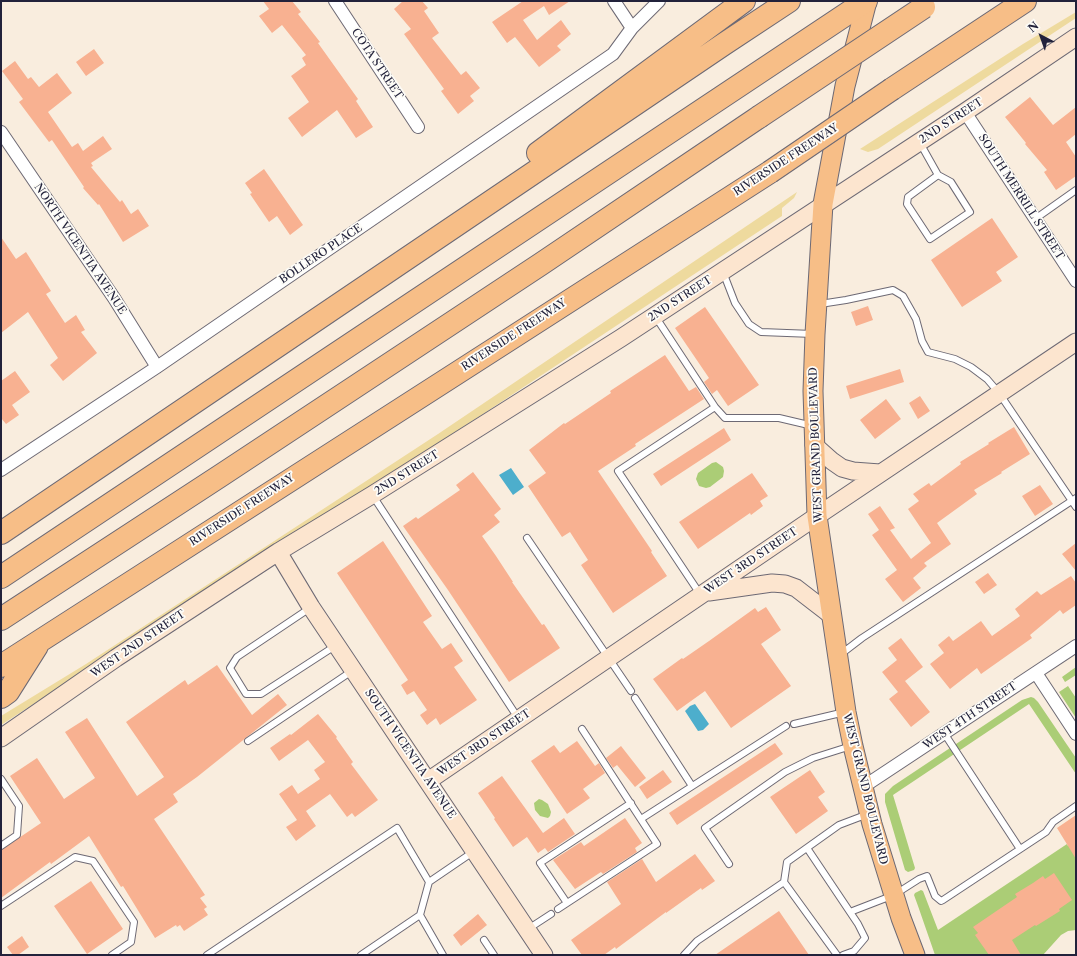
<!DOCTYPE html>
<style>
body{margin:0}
#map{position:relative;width:1077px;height:956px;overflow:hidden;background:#f9edde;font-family:"Libre Caslon Text",serif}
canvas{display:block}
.frame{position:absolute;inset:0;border:2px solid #22223b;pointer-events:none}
.north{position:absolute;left:1021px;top:16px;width:40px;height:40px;-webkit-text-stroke:3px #fdfcf7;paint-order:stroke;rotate:319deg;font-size:11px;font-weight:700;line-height:16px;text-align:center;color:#22223b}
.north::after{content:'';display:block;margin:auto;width:14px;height:18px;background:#22223b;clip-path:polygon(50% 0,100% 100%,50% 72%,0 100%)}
</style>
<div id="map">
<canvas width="1077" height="956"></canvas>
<div class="frame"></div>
<div class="north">N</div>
</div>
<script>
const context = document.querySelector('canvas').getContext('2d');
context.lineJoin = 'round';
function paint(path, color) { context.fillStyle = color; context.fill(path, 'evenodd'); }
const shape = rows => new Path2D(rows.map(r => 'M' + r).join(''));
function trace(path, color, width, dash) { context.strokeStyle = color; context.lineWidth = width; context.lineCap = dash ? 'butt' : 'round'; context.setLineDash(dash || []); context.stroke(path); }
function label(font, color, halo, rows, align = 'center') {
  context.font = font + ' "Libre Caslon Text",serif'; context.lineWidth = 3.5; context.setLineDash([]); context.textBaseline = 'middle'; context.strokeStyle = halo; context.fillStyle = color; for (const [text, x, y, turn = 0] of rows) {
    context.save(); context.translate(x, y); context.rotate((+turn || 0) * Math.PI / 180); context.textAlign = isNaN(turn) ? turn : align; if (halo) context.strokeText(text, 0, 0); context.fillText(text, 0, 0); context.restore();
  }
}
paint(shape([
 [716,462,723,467,724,471,723,477,710,487,706,488,699,486,696,479,698,473,712,463],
 [1076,667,1076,675,1065,682,1062,677],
 [1068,686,1076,698,1076,718,1059,692],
 [1031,697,1034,698,1038,702,1076,758,1076,774,1029,704,893,795,915,868,914,870,908,872,905,870,885,802,885,794,893,786,1022,700],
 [539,799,542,800,548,804,551,812,550,816,548,818,540,816,535,810,534,803],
 [1076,841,1076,930,1068,931,1061,935,1043,955,935,955,918,906,914,895,915,893,921,890,923,891,938,930,1067,844,1068,846]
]), '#abcd76');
paint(shape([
 [1076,12,1076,18,878,149,868,152,860,149,1023,44],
 [797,192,794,198,782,208,782,216,483,414,1,725,1,716,86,664,438,434]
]), '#eeda9e');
paint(shape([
 [511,468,524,487,513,495,499,475],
 [695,704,709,724,703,730,698,731,685,711,690,706]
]), '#4daecc');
paint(shape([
 [263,1,292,1,301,12,298,14,320,42,318,43,358,99,356,101,373,127,356,138,337,110,302,137,288,118,309,102,291,76,306,65,302,58,306,55,282,25,272,33,259,16,269,9],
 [403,1,422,1,428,8,424,11,439,33,432,38,461,75,466,71,480,88,470,96,474,101,458,114,441,91,444,89,404,34,411,29,394,9],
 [523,1,570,1,549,15,544,6,523,20,537,40,561,20,571,34,557,46,561,50,539,67,515,37,507,43,492,22],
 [94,49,104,63,86,76,76,62],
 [15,61,28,79,31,77,39,87,57,73,72,93,48,112,72,147,78,143,83,151,103,136,112,149,91,163,93,166,91,167,120,202,122,200,131,214,138,209,149,226,123,242,99,204,98,205,83,188,84,187,52,140,49,142,19,102,23,99,2,71],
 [1030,97,1053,125,1076,107,1076,134,1066,142,1076,157,1076,176,1056,190,1044,172,1047,170,1025,144,1026,143,1005,117],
 [264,169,303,225,290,235,277,216,269,222,250,194,252,193,245,183],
 [992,218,1018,257,996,272,1002,281,962,307,931,260],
 [1,237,16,259,26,252,51,291,46,294,65,323,76,315,85,330,81,332,97,353,63,381,50,365,58,358,28,312,1,333],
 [868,306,873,320,856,326,851,312],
 [705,307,759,385,728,406,717,390,712,394,704,382,709,378,675,328],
 [665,355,689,391,696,387,704,399,635,444,636,446,598,471,652,551,651,552,667,576,613,613,581,565,588,560,570,532,562,537,528,486,546,473,529,450,564,423,565,424,611,393,610,391],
 [900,369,904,382,850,399,846,386],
 [15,371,30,392,12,405,19,415,6,424,1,418,1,381],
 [920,396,930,411,918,419,909,403],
 [886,399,901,419,875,439,860,420],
 [1014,427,1030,454,1001,472,1002,473,974,490,977,494,937,523,951,544,924,563,927,566,913,578,921,588,903,602,885,579,897,570,872,535,879,530,868,514,880,506,895,528,890,530,911,559,931,543,908,509,919,501,913,494,929,483,931,486,961,464,960,462,989,444,988,443],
 [724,428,731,440,661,486,653,474],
 [473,472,501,509,494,515,500,522,482,536,496,556,513,582,512,582,542,625,544,624,560,648,509,682,448,590,403,526,416,517,418,519,460,490,456,485],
 [752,473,768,496,760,501,763,506,751,515,750,513,698,549,679,522],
 [1040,485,1053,504,1035,516,1022,496],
 [383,541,432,616,423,622,442,649,451,643,463,661,454,667,477,700,440,725,436,718,427,725,420,715,427,710,414,691,407,695,401,685,408,680,337,573],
 [1076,543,1076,571,1062,554],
 [988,573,997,585,984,594,975,582],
 [1071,576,1076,583,1076,605,1063,614,1060,610,1030,635,1032,638,981,674,977,668,950,689,930,664,944,653,938,645,949,636,953,641,981,621,992,636,1020,616,1015,609,1037,591,1041,595],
 [766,607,781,630,761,644,791,686,731,728,705,691,677,711,653,679,682,658,683,659,709,641,755,608,758,612],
 [901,638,923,667,905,681,930,712,911,727,889,699,898,692,882,672,897,660,888,648],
 [217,665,252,715,278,694,287,705,197,777,173,794,178,802,154,819,205,895,200,898,207,907,204,909,208,915,184,931,180,925,177,927,176,925,155,938,123,886,121,887,89,836,51,864,50,862,1,898,1,850,41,823,10,776,37,758,64,799,95,778,65,732,87,718,137,796,164,777,126,722,185,680,188,685],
 [318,714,337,737,336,738,353,762,351,764,378,800,355,817,352,813,347,817,330,794,306,811,316,826,296,841,286,827,297,820,279,794,292,785,298,794,320,779,314,770,325,762,308,740,279,761,270,748,290,734,291,735],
 [577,741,595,766,599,763,605,773,583,789,590,798,567,814,531,761,554,745,560,753],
 [775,743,783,754,677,825,669,813],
 [621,746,646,778,635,787,617,765,613,768,606,758],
 [663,770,672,782,647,799,639,787],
 [810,770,825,792,818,797,828,811,796,834,770,797],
 [502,776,543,833,564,818,575,834,548,852,545,848,538,853,527,837,513,847,494,819,495,818,478,793],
 [1076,815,1076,859,1057,828],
 [625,818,642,843,635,848,637,852,603,874,601,872,575,889,553,860,581,842,584,846],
 [695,854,715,881,702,890,701,888,666,913,666,912,616,949,615,947,604,955,582,955,571,940,621,904,607,882,642,859,656,882],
 [1054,873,1072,900,1059,909,1060,911,1036,926,1035,925,1012,940,1021,955,989,955,975,935,978,933,973,927,1017,897,1015,894,1033,883,1043,876,1045,879],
 [91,881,123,929,87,954,54,906],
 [779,911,809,955,715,955],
 [478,914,487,925,461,946,453,935],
 [22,936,29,947,18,955,13,955,7,947]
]), '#f8b191');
const lane = shape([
 [920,143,938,175,908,197,907,204,930,239,970,212,951,182,938,175],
 [1035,219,1076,190],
 [723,272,735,303,749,324,761,332,813,334],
 [820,304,846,300,893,290,903,296,916,319,922,341,928,352,955,359,971,367,987,379,999,393,1076,507],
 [655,316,715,407],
 [373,496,518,718],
 [527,538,631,691],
 [700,594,618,471,715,407,725,418,779,418,813,426],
 [310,608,237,657,230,668,246,694,261,694,335,646],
 [841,654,862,638,1076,498],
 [635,698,692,786],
 [794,724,845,712],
 [944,733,1020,849],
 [248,741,352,671],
 [1,779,19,806,17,835,1,846],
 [641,819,786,726],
 [807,848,858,924,865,938,854,951,843,955],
 [729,864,705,828,785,772,813,758,851,746],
 [567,903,540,863,631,803],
 [1,906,75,857,93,861,134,922,131,942,112,955],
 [558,909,657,844,582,729],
 [850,912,894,895,919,879,927,876,935,896,941,901,943,900,1046,832,1053,822,1076,806],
 [528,929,551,914],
 [484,940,494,955],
 [207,955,397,828,429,882],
 [361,955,420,915],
 [443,955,420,915,429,882,473,852],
 [684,955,697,941,784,882],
 [837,955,784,882,787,862,839,825,868,814]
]);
const street = shape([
 [335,1,418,127],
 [614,1,632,28],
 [965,112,1076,281],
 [1,132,114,298,157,367],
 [1,470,157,367,613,54,632,28,659,1],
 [1036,673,1076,734],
 [863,787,1076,646]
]);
const secondary = shape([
 [814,445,832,461,842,468,853,471,880,473],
 [278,552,311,607,544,955],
 [709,592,772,583,785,584,796,588,831,615],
 [1,738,116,658,278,552,372,495,621,338,965,112,1076,37],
 [428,781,817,516,1076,342]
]);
const primary = shape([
 [867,1,845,86,823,204,815,334,813,391,817,516,846,712,853,746,872,824,901,918,915,955]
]);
const highway = shape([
 [892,89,1025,1],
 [538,153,744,1],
 [1,533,724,44,789,1],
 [1,577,866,1],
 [1,619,220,476,541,264,759,117],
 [1,666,770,172],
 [1,697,8,692,37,646]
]);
trace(lane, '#6d6974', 8);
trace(street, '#6d6974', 14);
trace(secondary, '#6d6974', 19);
trace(primary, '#6d6974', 21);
trace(highway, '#6d6974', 24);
trace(lane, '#fff', 6);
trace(street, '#fff', 12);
trace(secondary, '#fce5cf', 17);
trace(primary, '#f7be87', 19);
trace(highway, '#f7be87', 22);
const highwayBridge = shape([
 [759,117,924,7],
 [770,172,892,89]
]);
trace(highwayBridge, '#6d6974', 24, []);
trace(highwayBridge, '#f7be87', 22);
label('11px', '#22223b', '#fdfcf7', [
 ["COTA STREET",377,64,56],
 ["2ND STREET",951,121,-33],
 ["RIVERSIDE FREEWAY",786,160,-33],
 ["SOUTH MERRILL STREET",1021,197,57],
 ["NORTH VICENTIA AVENUE",80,249,56],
 ["BOLLERO PLACE",321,254,-34],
 ["2ND STREET",680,299,-33],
 ["RIVERSIDE FREEWAY",514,335,-33],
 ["WEST GRAND BOULEVARD",816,445,-92],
 ["2ND STREET",407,473,-32],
 ["RIVERSIDE FREEWAY",242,510,-33],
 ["WEST 3RD STREET",751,561,-34],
 ["WEST 2ND STREET",138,644,-34],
 ["WEST 4TH STREET",970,716,-34],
 ["WEST 3RD STREET",484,743,-34],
 ["SOUTH VICENTIA AVENUE",410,754,56],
 ["WEST GRAND BOULEVARD",865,789,76]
]);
</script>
